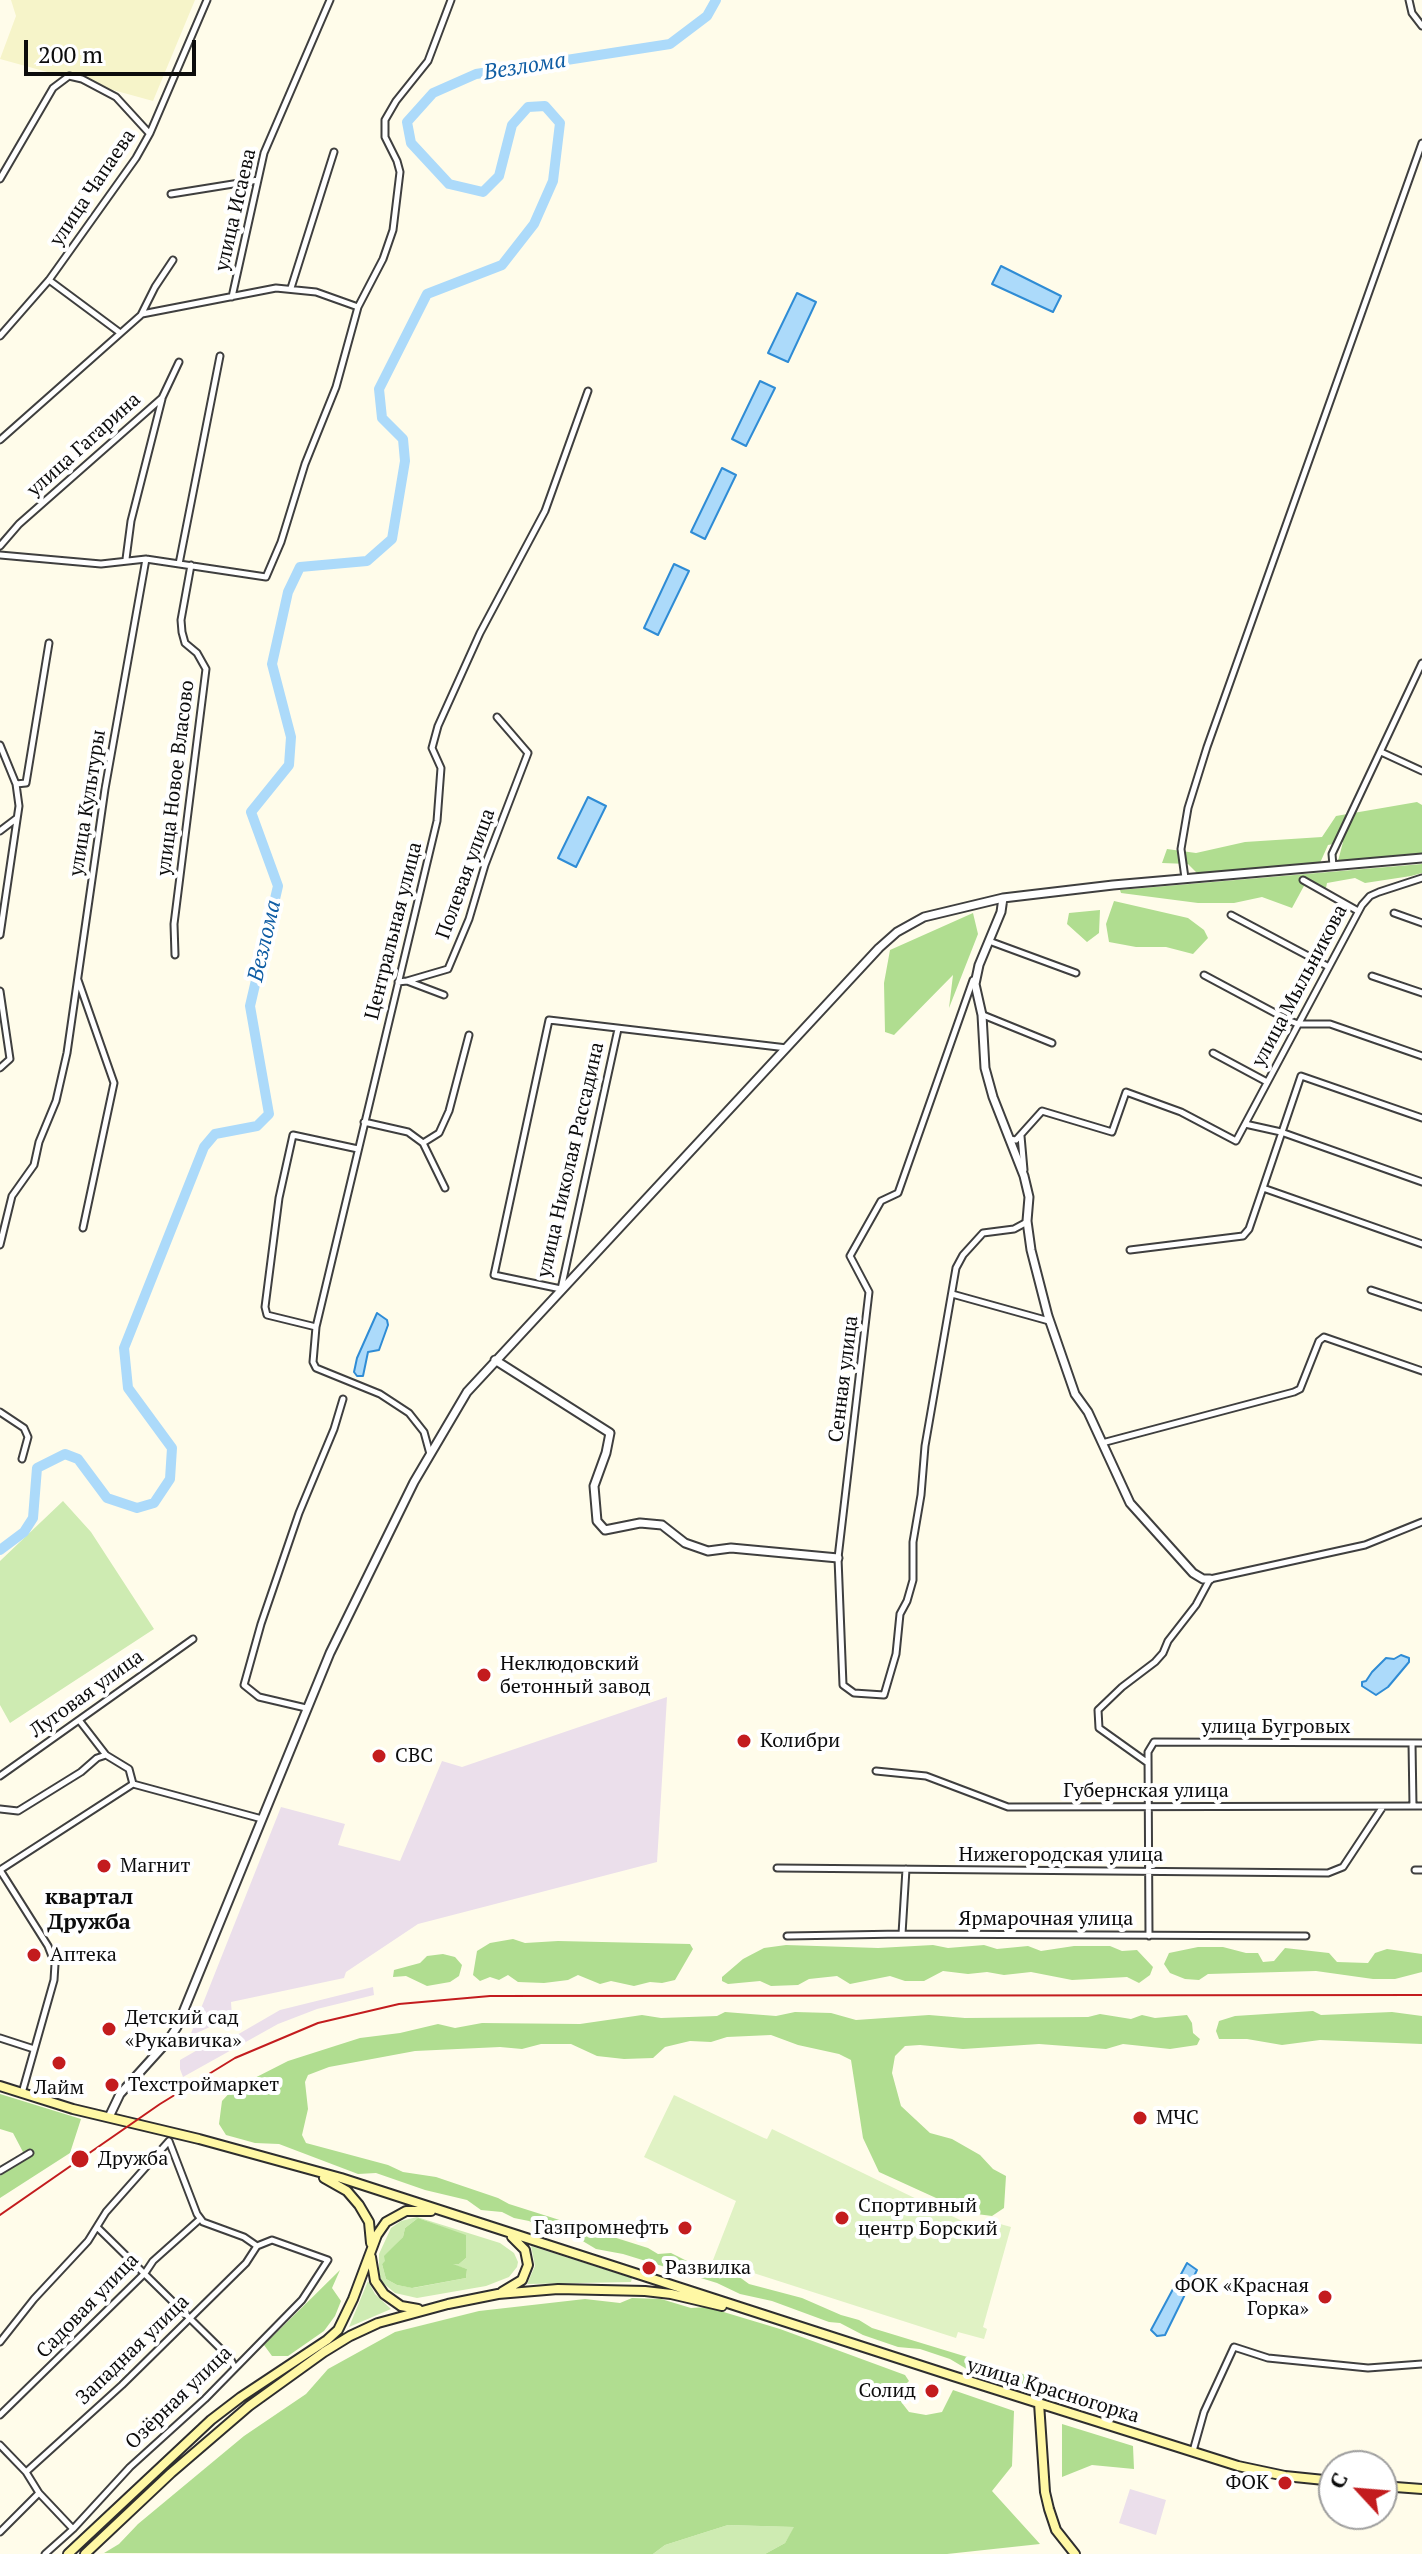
<!DOCTYPE html>
<meta charset="utf-8">
<style>
body{margin:0}
#map{position:relative;width:1422px;height:2554px;overflow:hidden;background:#fffcea;font-family:"PT Serif",serif}
canvas{display:block}
.north{position:absolute;left:1318px;top:2450px;width:80px;height:80px;box-sizing:border-box;background:#fff;border:2px solid #9e9e9e;border-radius:50%;rotate:296deg;font-size:22px;font-weight:700;line-height:32px;text-align:center;color:#0c0c0c}
.north::after{content:'';display:block;margin:auto;width:28px;height:36px;background:#c31c1e;clip-path:polygon(50% 0,100% 100%,50% 72%,0 100%)}
.scale{position:absolute;left:24px;top:40px;width:172px;height:36px;box-sizing:border-box;border:4px solid #0c0c0c;border-top:0;padding-left:10px;font-size:24px;line-height:28px;white-space:nowrap;color:#0c0c0c;-webkit-text-stroke:6px #fff;paint-order:stroke}
</style>
<div id="map">
<canvas width="1422" height="2554"></canvas>
<div class="north">С</div>
<div class="scale">200 m</div>
</div>
<script>
const context = document.querySelector('canvas').getContext('2d');
context.lineJoin = 'round';
function paint(path, color) { context.fillStyle = color; context.fill(path, 'evenodd'); }
const shape = rows => new Path2D(rows.map(r => 'M' + r).join(''));
function trace(path, color, width, dash) { context.strokeStyle = color; context.lineWidth = width; context.lineCap = dash ? 'butt' : 'round'; context.setLineDash(dash || []); context.stroke(path); }
function label(font, color, halo, rows, align = 'center') {
  context.font = font + ' "PT Serif",serif'; context.lineWidth = 8; context.setLineDash([]); context.textBaseline = 'middle'; context.strokeStyle = halo; context.fillStyle = color; for (const [text, x, y, turn = 0] of rows) {
    context.save(); context.translate(x, y); context.rotate((+turn || 0) * Math.PI / 180); context.textAlign = isNaN(turn) ? turn : align; if (halo) context.strokeText(text, 0, 0); context.fillText(text, 0, 0); context.restore();
  }
}
paint(shape([
 [667,1697,657,1862,418,1924,346,1972,344,1978,231,2002,232,2017,190,2036,281,1807,345,1824,338,1845,400,1861,442,1761,462,1767],
 [373,1987,374,1995,317,2009,278,2024,183,2077,180,2069,180,2060,220,2037,223,2043,280,2010],
 [1130,2489,1166,2500,1156,2535,1119,2523]
]), '#ebdfeb');
paint(shape([
 [11,0,195,0,153,101,0,59,16,16]
]), '#f6f4c9');
paint(shape([
 [63,1501,91,1532,154,1629,10,1723,0,1705,0,1561],
 [417,2217,500,2243,514,2253,518,2262,517,2267,509,2277,486,2286,417,2298,395,2293,382,2282,379,2273,379,2254,391,2228,401,2221],
 [418,2218,466,2236,466,2258,459,2264,444,2262,467,2269,466,2278,413,2288,397,2285,386,2279,382,2264,385,2262,385,2256,403,2237,405,2228],
 [531,2246,632,2278,631,2282,527,2284,535,2266],
 [368,2281,375,2294,391,2309,349,2327],
 [728,2525,795,2527,785,2543,765,2554,653,2554,665,2545]
]), '#ceebb2');
paint(shape([
 [1417,802,1422,805,1422,853,1338,861,1343,842,1328,845,1320,863,1198,874,1188,864,1162,863,1167,849,1196,853,1245,842,1322,837,1336,816],
 [1422,864,1422,873,1411,876,1365,883,1355,878,1327,883,1326,888,1305,884,1292,908,1262,897,1234,903,1198,903,1121,893,1120,890],
 [1114,901,1188,918,1204,930,1208,938,1193,954,1166,947,1136,947,1109,942,1106,924],
 [1100,910,1099,933,1087,942,1067,924,1069,913],
 [973,913,978,934,949,1008,953,975,894,1035,885,1032,884,983,890,950],
 [513,1939,525,1943,558,1941,690,1944,693,1949,675,1980,662,1983,650,1982,634,1986,611,1981,600,1984,578,1975,568,1980,544,1983,518,1982,508,1975,499,1980,490,1977,480,1981,473,1975,477,1951,490,1943],
 [786,1945,878,1948,933,1945,948,1948,984,1945,997,1949,1028,1946,1041,1951,1074,1946,1110,1946,1122,1951,1137,1950,1153,1967,1150,1975,1139,1983,1127,1977,1072,1980,1031,1972,1004,1975,987,1972,968,1974,943,1971,924,1981,905,1981,890,1976,850,1984,837,1976,809,1979,798,1985,771,1986,760,1981,728,1984,722,1981,722,1977,743,1959,764,1948],
 [1198,1947,1223,1947,1246,1953,1258,1953,1263,1962,1274,1961,1285,1948,1329,1953,1337,1962,1368,1963,1375,1953,1387,1949,1422,1954,1422,1972,1395,1979,1373,1979,1316,1971,1208,1974,1199,1980,1185,1979,1170,1973,1164,1964,1169,1953],
 [443,1954,455,1957,462,1965,459,1976,450,1982,427,1986,406,1976,393,1977,394,1970,420,1963,427,1956],
 [1313,2011,1321,2015,1392,2012,1422,2016,1422,2044,1320,2040,1282,2045,1247,2039,1219,2039,1216,2031,1219,2021,1235,2016],
 [725,2012,776,2016,795,2012,831,2013,856,2020,929,2015,965,2018,1088,2017,1100,2014,1131,2019,1142,2015,1155,2018,1187,2015,1192,2023,1193,2033,1200,2039,1197,2045,1170,2049,1123,2044,1106,2049,1039,2044,963,2049,920,2045,905,2046,895,2056,892,2073,901,2106,930,2133,952,2139,980,2155,993,2169,1006,2176,1004,2208,992,2216,969,2213,879,2172,863,2138,851,2060,839,2054,798,2045,771,2035,727,2037,711,2042,690,2041,665,2047,653,2058,624,2059,597,2056,571,2044,541,2044,522,2049,500,2047,415,2051,329,2067,308,2075,305,2082,308,2109,302,2135,306,2143,388,2165,403,2172,436,2177,498,2198,509,2204,648,2248,658,2254,671,2253,693,2264,738,2276,749,2284,802,2298,841,2315,859,2320,872,2328,1023,2374,1031,2380,1029,2387,1021,2386,984,2372,970,2371,950,2359,920,2349,898,2347,863,2335,840,2323,829,2322,772,2301,740,2294,717,2283,623,2254,596,2249,576,2237,547,2231,529,2221,514,2218,502,2212,481,2210,467,2200,425,2190,376,2173,358,2174,279,2144,255,2143,226,2135,219,2124,222,2101,233,2089,288,2061,360,2038,400,2033,438,2024,455,2028,482,2023,580,2024,642,2015,661,2018,717,2016],
 [0,2094,81,2119,70,2153,0,2198,0,2176,16,2165,23,2152,13,2133,0,2129],
 [418,2218,466,2235,466,2258,459,2264,453,2264,467,2269,466,2278,412,2288,397,2285,386,2279,382,2264,385,2261,384,2256,403,2237,405,2228],
 [340,2270,332,2288,341,2301,335,2316,324,2331,288,2356,272,2356,264,2345],
 [632,2298,661,2299,691,2308,707,2307,780,2329,905,2375,909,2381,905,2385,895,2386,902,2403,909,2412,926,2415,942,2412,953,2390,1014,2411,1012,2466,992,2491,1040,2544,947,2554,765,2554,785,2543,794,2527,728,2525,665,2545,653,2554,104,2553,119,2544,138,2524,244,2436,306,2394,328,2369,395,2332,479,2311,585,2299,620,2303],
 [1062,2424,1133,2446,1134,2469,1092,2465,1062,2477]
]), '#b0dd90');
paint(shape([
 [674,2095,764,2138,767,2139,772,2129,989,2234,993,2222,1011,2227,983,2327,987,2329,984,2339,958,2332,956,2338,713,2260,736,2201,644,2157]
]), '#e0f2c4');
const water = shape([
 [1001,266,1061,296,1053,312,992,284,1001,266],
 [797,293,816,302,788,362,768,353,797,293],
 [760,381,775,388,746,446,732,439,760,381],
 [722,468,736,475,705,539,691,532,722,468],
 [674,564,689,571,658,635,644,628,674,564],
 [588,797,606,806,576,867,558,858,588,797],
 [377,1313,387,1320,388,1325,379,1350,368,1352,363,1376,357,1376,354,1372,357,1358,377,1313],
 [1401,1655,1409,1658,1409,1662,1388,1687,1376,1695,1362,1686,1362,1682,1366,1681,1372,1672,1386,1658,1394,1659,1401,1655],
 [1187,2263,1197,2270,1165,2335,1157,2336,1151,2330,1187,2263]
]);
paint(water, '#acdafa');
trace(water, '#2f8cd5', 2);
trace(shape([
 [0,1550,24,1532,33,1518,37,1468,65,1454,78,1459,107,1498,137,1508,154,1503,170,1479,172,1448,128,1388,124,1348,204,1147,215,1134,257,1126,269,1114,250,1006,278,886,251,812,289,765,291,737,272,664,288,592,300,567,367,561,392,539,405,461,403,439,382,418,379,389,427,294,502,265,534,224,553,181,560,123,545,106,528,107,512,125,499,176,483,192,449,184,411,143,407,122,433,93,476,74,670,44,707,16,716,0]
]), '#acdafa', 10);
const minor = shape([
 [1409,0,1412,13,1422,26],
 [0,179,53,88,69,76,82,79,116,97,149,133],
 [171,194,258,180],
 [49,280,119,332],
 [291,288,334,152],
 [232,297,264,153,330,0],
 [142,314,276,288,316,292,358,307],
 [0,336,49,280,136,158,150,133,207,0],
 [0,440,141,315,155,287,173,260],
 [0,546,19,524,162,398,179,362],
 [0,555,101,564,146,559,266,577,281,542,305,464,336,387,358,307,383,259,393,230,400,172,397,161,385,137,385,120,396,101,428,61,451,0],
 [126,559,131,521,162,399],
 [179,564,220,356],
 [0,745,16,784,19,806,0,935],
 [1381,752,1422,771],
 [16,784,26,783,49,643],
 [0,831,17,818],
 [1333,866,1332,854,1422,663],
 [1185,878,1181,849,1188,808,1207,747,1422,143],
 [1303,880,1358,911],
 [1394,913,1422,923],
 [1231,915,1329,967],
 [989,941,1076,973],
 [175,955,174,924,206,669,197,653,185,643,182,632,181,620,191,565],
 [1204,975,1290,1021,1298,1024,1330,1024,1422,1056],
 [1372,976,1422,993],
 [78,980,114,1083,83,1228],
 [973,980,898,1193,881,1201,850,1256,869,1292,838,1558,843,1685,854,1693,884,1695,896,1654,900,1614,907,1601,913,1580,913,1542,921,1495,925,1446,956,1268,963,1255,983,1233,1014,1229,1027,1222],
 [407,981,448,969,469,919,485,865,528,753,497,717],
 [398,982,407,981,444,995],
 [0,991,10,1059,0,1068],
 [983,1015,1052,1043],
 [618,1029,561,1289,494,1275,549,1020,787,1048],
 [1213,1053,1267,1082],
 [1422,1118,1301,1076,1263,1188,1422,1244],
 [364,1122,408,1132,423,1143,445,1188],
 [1245,1124,1281,1132,1422,1182],
 [1021,1136,1024,1170],
 [1009,1139,1016,1140,1042,1111,1112,1132,1126,1092,1181,1112,1236,1141,1362,905,1370,896,1379,892,1422,878],
 [423,1143,439,1133,449,1111,469,1035],
 [0,1245,12,1196,34,1165,39,1142,56,1101,67,1053,105,789,146,559],
 [1130,1250,1243,1236,1249,1229,1263,1188],
 [1371,1290,1422,1307],
 [952,1294,1049,1321],
 [316,1327,267,1315,265,1307,279,1198,293,1135,358,1149],
 [0,1412,24,1428,28,1437,22,1459],
 [1102,1443,1294,1392,1300,1389,1319,1341,1324,1337,1422,1371],
 [430,1454,424,1432,409,1413,380,1394,316,1368,313,1362,316,1327,437,821,441,768,432,748,438,726,480,633,545,511,588,391],
 [306,1708,259,1697,244,1685,261,1624,299,1513,334,1429,343,1399],
 [79,1720,106,1755,129,1769,133,1784],
 [1412,1743,1413,1806],
 [1148,1763,1099,1728,1098,1710,1122,1687,1155,1662,1163,1653,1168,1641,1196,1605,1210,1579,1365,1545,1422,1522],
 [876,1771,926,1776,1008,1807,1422,1806],
 [0,1776,193,1639],
 [0,1809,18,1811,81,1772,97,1758,106,1755],
 [777,1868,1328,1873,1343,1867,1382,1808],
 [0,1870,133,1784,262,1819],
 [0,1870,48,1946,55,1964,54,1980,22,2093],
 [1415,1870,1422,1870],
 [902,1934,906,1869],
 [787,1936,902,1934,1306,1936],
 [1149,1936,1148,1752,1154,1742,1422,1743],
 [0,2038,34,2049],
 [0,2171,30,2153],
 [98,2228,230,2358,235,2368],
 [0,2342,34,2299,88,2241,106,2212,169,2141],
 [0,2415,145,2273,153,2261,200,2219],
 [0,2445,26,2472,39,2493,73,2529],
 [1193,2451,1204,2412,1234,2347,1268,2358,1368,2368,1422,2364],
 [26,2472,122,2385,246,2263,257,2246],
 [0,2532,39,2493],
 [45,2554,73,2529,130,2467,205,2399,302,2300,328,2260,272,2240,257,2246,244,2237,203,2222,197,2214,169,2141]
]);
const tertiary = shape([
 [1003,898,1001,912,979,965,975,984,982,1015,985,1068,993,1097,1024,1176,1029,1197,1027,1221,1031,1250,1048,1316,1075,1394,1088,1412,1130,1503,1193,1573,1203,1579,1210,1579],
 [495,1360,610,1433,606,1453,594,1486,597,1521,605,1530,640,1523,662,1525,685,1543,708,1551,731,1548,838,1558],
 [109,2117,120,2094,167,2042,177,2027,330,1653,414,1482,467,1392,879,948,897,932,924,917,1003,898,1113,885,1422,858]
]);
const secondary = shape([
 [0,2086,73,2109,199,2139,341,2178,953,2376,1238,2466,1285,2476,1334,2481],
 [324,2178,347,2191,359,2205,369,2222,371,2243],
 [371,2257,375,2281,384,2294,401,2306,418,2309],
 [502,2292,522,2280,528,2265,525,2250,512,2237],
 [1039,2403,1045,2492,1049,2509,1056,2530,1075,2554],
 [1382,2486,1422,2489],
 [68,2554,211,2420,241,2397,327,2340,338,2330,353,2299,377,2235,386,2222,406,2211,431,2211],
 [85,2554,171,2473,249,2406,324,2352,350,2336,378,2323,448,2304,498,2294,558,2289,645,2291,671,2294,722,2306]
]);
trace(minor, '#3f3f3f', 9);
trace(tertiary, '#3f3f3f', 11);
trace(secondary, '#2e2e2e', 12);
trace(minor, '#fff', 5);
trace(tertiary, '#fff', 7);
trace(secondary, '#fff8a5', 8);
trace(shape([
 [0,2215,160,2104,235,2058,318,2023,399,2004,490,1996,1422,1995]
]), '#c31c1e', 2);
for (const [x, y, r, color] of [
 [484,1675,8,"#c31c1e"],
 [744,1741,8,"#c31c1e"],
 [379,1756,8,"#c31c1e"],
 [104,1866,8,"#c31c1e"],
 [34,1955,8,"#c31c1e"],
 [109,2029,8,"#c31c1e"],
 [59,2063,8,"#c31c1e"],
 [112,2085,8,"#c31c1e"],
 [1140,2118,8,"#c31c1e"],
 [80,2159,10,"#c31c1e"],
 [842,2218,8,"#c31c1e"],
 [685,2228,8,"#c31c1e"],
 [649,2268,8,"#c31c1e"],
 [1325,2297,8,"#c31c1e"],
 [932,2391,8,"#c31c1e"],
 [1285,2483,8,"#c31c1e"]
]) { const dot = new Path2D(); dot.arc(x, y, r, 0, 2 * Math.PI); context.fillStyle = color; context.fill(dot); trace(dot, '#fff', 3); }
label('20px', '#0c0c0c', '#fff', [
 ["улица Чапаева",93,188,-56],
 ["улица Исаева",236,210,-77],
 ["улица Гагарина",84,445,-42],
 ["улица Новое Власово",176,778,-83],
 ["улица Культуры",88,803,-81],
 ["Полевая улица",466,874,-70],
 ["Центральная улица",394,931,-76],
 ["улица Мыльникова",1300,986,-62],
 ["улица Николая Рассадина",571,1160,-77],
 ["Сенная улица",844,1379,-83],
 ["Луговая улица",87,1694,-36],
 ["улица Бугровых",1276,1727],
 ["Губернская улица",1146,1791],
 ["Нижегородская улица",1061,1855],
 ["Ярмарочная улица",1046,1919],
 ["Садовая улица",88,2306,-46],
 ["Западная улица",133,2350,-44],
 ["улица Красногорка",1053,2391,17],
 ["Озёрная улица",179,2398,-44]
]);
label('20px', '#0c0c0c', '#fff', [
 ["Неклюдовский",500,1664],
 ["бетонный завод",500,1687],
 ["Колибри",760,1741],
 ["СВС",395,1756],
 ["Магнит",120,1866],
 ["Аптека",50,1955],
 ["Детский сад",125,2018],
 ["«Рукавичка»",125,2041],
 ["Техстроймаркет",128,2085],
 ["Лайм",59,2088,"center"],
 ["МЧС",1156,2118],
 ["Дружба",98,2159],
 ["Спортивный",858,2206],
 ["центр Борский",858,2229],
 ["Газпромнефть",669,2228,"right"],
 ["Развилка",665,2268],
 ["ФОК «Красная",1309,2286,"right"],
 ["Горка»",1309,2309,"right"],
 ["Солид",916,2391,"right"],
 ["ФОК",1269,2483,"right"]
], 'left');
label('italic 22px', '#0f5da4', '#fff', [
 ["Везлома",525,67,-9],
 ["Везлома",265,941,-77]
]);
label('bold 22px', '#0c0c0c', '#fff', [
 ["квартал",89,1898],
 ["Дружба",89,1923]
]);
</script>
